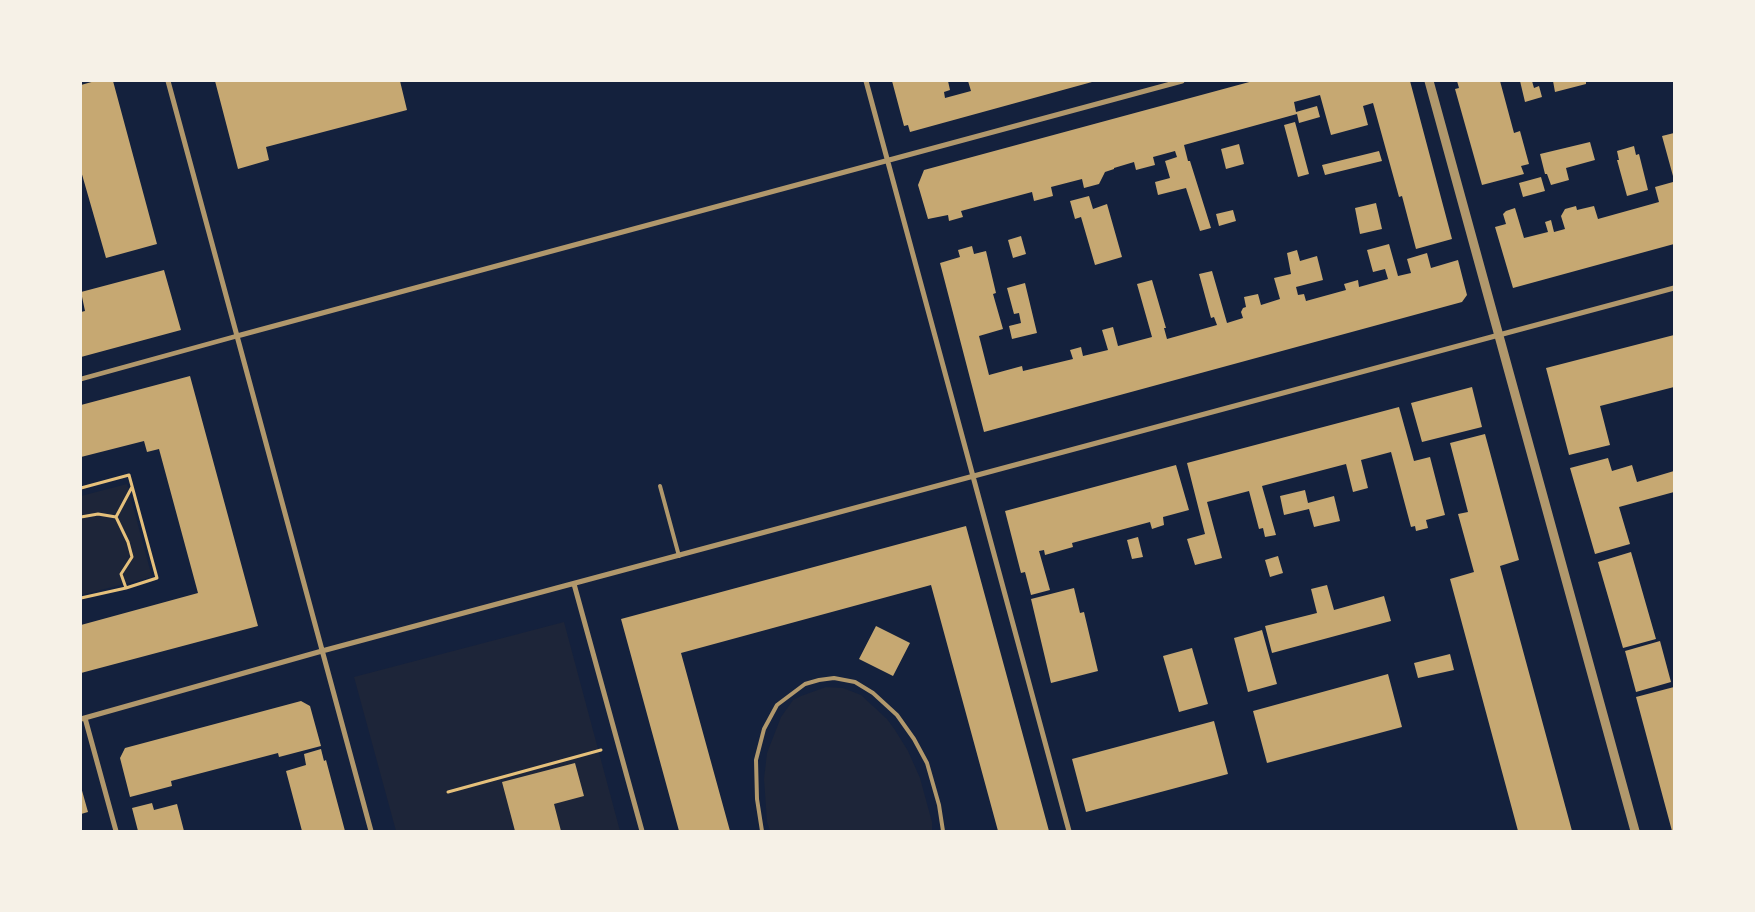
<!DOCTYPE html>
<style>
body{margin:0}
#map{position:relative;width:1755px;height:912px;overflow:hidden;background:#14213d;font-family:"Nunito Sans",sans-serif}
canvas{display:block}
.frame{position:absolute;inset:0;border:82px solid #f6f1e7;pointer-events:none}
</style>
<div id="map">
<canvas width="1755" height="912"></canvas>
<div class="frame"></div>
</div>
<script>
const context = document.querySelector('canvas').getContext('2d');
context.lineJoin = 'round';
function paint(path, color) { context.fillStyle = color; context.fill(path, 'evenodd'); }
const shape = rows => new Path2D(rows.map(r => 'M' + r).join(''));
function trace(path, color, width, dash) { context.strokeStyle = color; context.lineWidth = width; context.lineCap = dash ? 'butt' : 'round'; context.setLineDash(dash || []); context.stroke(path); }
paint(shape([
 [127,484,152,577,81,595,81,496],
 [564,622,620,831,396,831,354,677],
 [826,687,843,688,861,695,887,719,895,730,908,751,920,778,932,822,932,831,770,831,767,822,764,779,767,753,781,717,793,700,801,696]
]), '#1d2539');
paint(shape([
 [95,81,113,81,157,244,106,258,81,171,81,85],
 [215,81,400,81,407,110,266,147,269,160,238,169],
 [892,81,948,81,950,90,944,92,945,98,971,91,968,81,1092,82,910,132,908,125,904,126],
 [1253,81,1410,81,1452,239,1416,249,1402,196,1399,197,1373,103,1363,106,1368,125,1331,135,1320,95,1294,102,1296,112,1317,106,1320,117,1299,123,1297,114,1184,145,1188,161,1190,161,1211,228,1200,231,1186,188,1158,195,1155,182,1170,178,1165,161,1177,157,1175,151,1153,157,1155,165,1136,170,1134,162,1114,168,1114,169,1105,172,1099,184,1084,188,1082,179,1051,187,1053,196,1034,201,1032,192,961,211,963,217,949,221,948,215,928,219,918,185,924,170],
 [1457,81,1500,81,1514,133,1520,131,1529,164,1521,166,1524,174,1482,185,1455,89,1459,88],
 [1520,81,1532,81,1534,88,1539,86,1542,97,1525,102],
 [1553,81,1586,81,1586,84,1555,92],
 [1295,122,1309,174,1298,177,1284,125],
 [1674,133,1674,176,1673,176,1662,136],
 [1590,142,1595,160,1566,168,1569,180,1551,185,1547,174,1545,174,1540,154],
 [1239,144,1244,164,1226,169,1221,149],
 [1634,146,1636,155,1639,154,1648,190,1627,196,1617,160,1619,160,1617,151],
 [1379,151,1382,161,1325,175,1322,165],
 [1541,177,1545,191,1523,197,1519,183],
 [1673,182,1674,244,1513,288,1495,227,1506,224,1503,214,1506,211,1515,208,1524,238,1548,232,1545,222,1551,220,1554,232,1565,229,1561,216,1565,209,1576,206,1577,210,1594,206,1598,219,1659,202,1655,187],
 [1089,196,1093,209,1107,204,1122,257,1095,265,1081,217,1075,219,1070,201],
 [1376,203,1382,229,1360,234,1355,208],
 [1233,210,1236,221,1219,226,1216,214],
 [1021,236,1026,254,1013,258,1008,240],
 [1389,244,1398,276,1411,273,1407,259,1427,253,1431,268,1458,260,1467,295,1462,302,984,432,940,263,960,257,958,250,972,246,974,254,986,251,996,293,993,294,1003,329,979,336,989,375,1022,366,1023,371,1073,359,1070,350,1081,347,1083,356,1108,350,1102,330,1113,327,1118,346,1152,337,1137,284,1152,280,1166,328,1164,328,1167,339,1217,325,1214,317,1211,318,1199,274,1212,271,1227,323,1243,318,1241,312,1243,308,1246,307,1244,297,1258,294,1261,305,1280,299,1274,278,1291,274,1287,253,1297,250,1300,261,1317,256,1323,280,1296,287,1298,295,1304,294,1306,301,1346,290,1344,284,1358,280,1359,287,1388,279,1385,269,1373,272,1367,250],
 [164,270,181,330,81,357,81,312,85,311,81,292],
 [1025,283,1037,333,1012,339,1009,326,1021,323,1019,313,1014,314,1007,288],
 [1674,335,1674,387,1600,406,1610,445,1569,455,1546,368],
 [190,376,258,626,81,673,81,625,198,593,159,449,147,452,144,441,81,457,81,405],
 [1472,387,1482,427,1422,442,1411,403],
 [1399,407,1414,461,1430,457,1445,515,1426,520,1428,528,1416,531,1415,526,1411,527,1391,452,1361,460,1368,488,1353,492,1346,464,1262,486,1276,535,1265,537,1263,528,1259,529,1249,491,1207,502,1222,558,1195,565,1187,539,1205,534,1187,463],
 [1485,434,1519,560,1500,566,1572,831,1518,831,1450,579,1474,572,1458,514,1468,512,1450,443],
 [1608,458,1612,471,1632,465,1637,482,1674,471,1674,492,1619,507,1630,544,1595,554,1570,468],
 [1176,465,1189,510,1163,517,1164,525,1152,529,1150,522,1072,543,1073,547,1045,555,1044,550,1039,551,1050,590,1031,595,1025,572,1021,573,1005,511],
 [1305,490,1308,503,1334,496,1340,521,1314,527,1309,509,1284,515,1280,496],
 [966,526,1049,831,998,831,931,585,681,653,730,831,679,831,621,619],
 [1138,537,1143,557,1132,559,1127,540],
 [1631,552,1656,639,1623,648,1598,562],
 [1278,556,1283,573,1270,577,1265,560],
 [1327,585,1334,610,1384,596,1391,621,1272,653,1265,626,1317,613,1311,589],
 [1074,588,1080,613,1084,612,1098,671,1051,683,1031,599],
 [876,626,910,643,893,676,859,659],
 [1262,630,1277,684,1248,692,1234,638],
 [1660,641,1671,682,1636,692,1625,651],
 [1192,648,1208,704,1179,712,1163,656],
 [1450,654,1454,670,1418,678,1414,663],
 [1388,674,1402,727,1267,763,1253,711],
 [1674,687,1674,831,1672,831,1636,697],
 [301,701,310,706,321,746,279,757,278,753,171,781,172,786,130,797,120,758,125,748],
 [1214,721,1228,774,1086,812,1072,759],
 [321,749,324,761,326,760,345,831,302,831,286,771,306,765,304,754],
 [575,763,584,796,554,804,561,831,515,831,502,782],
 [81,787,88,812,81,814],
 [152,803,154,810,177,804,184,831,138,831,132,808]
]), '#c6a872');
trace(shape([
 [81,488,129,475,157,578,126,588],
 [81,517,98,514,116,517,128,542,132,557,121,574,126,588,81,598],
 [116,517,132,487],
 [448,792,601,750]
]), '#e5c07b', 3);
trace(shape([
 [660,486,679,556],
 [762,831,757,799,756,760,764,729,777,705,805,684,819,680,834,678,855,682,873,693,897,715,914,739,927,763,939,805,943,831]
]), '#b1986c', 4);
trace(shape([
 [81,379,237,336]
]), '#b1986c', 4.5);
trace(shape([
 [168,81,371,831],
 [866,81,1069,831],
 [237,336,1182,81],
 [574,584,642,831],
 [85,718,116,831],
 [81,719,322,651,1674,288]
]), '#b1986c', 5);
trace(shape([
 [1429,81,1635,831]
]), '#b1986c', 9);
</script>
